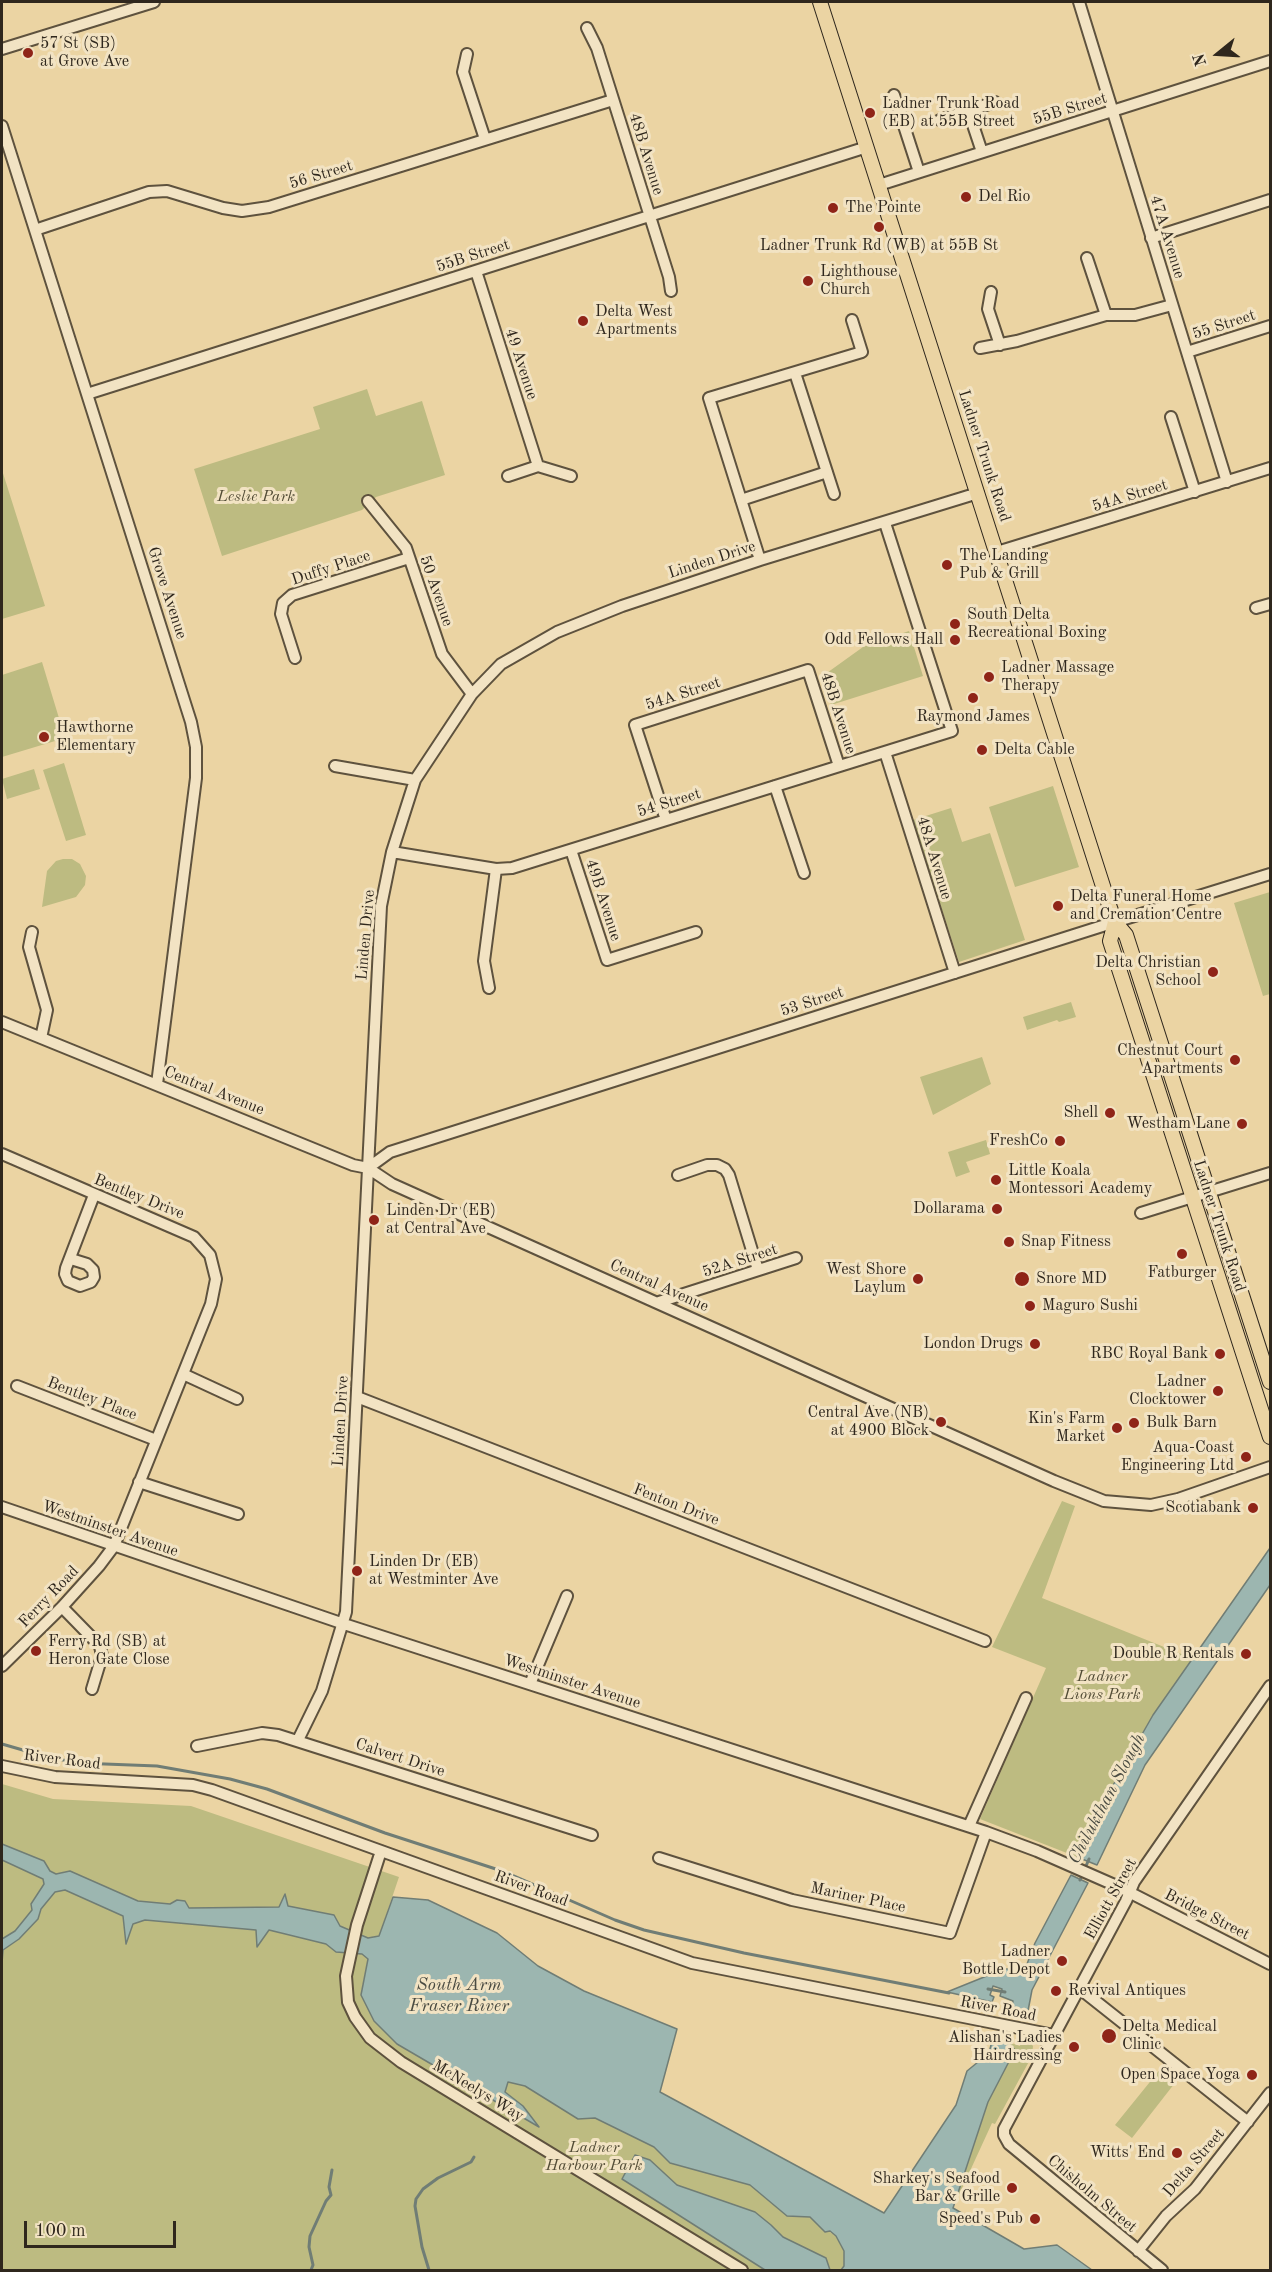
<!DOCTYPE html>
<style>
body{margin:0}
#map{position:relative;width:1272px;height:2272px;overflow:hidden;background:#ebd4a3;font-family:"Old Standard TT",serif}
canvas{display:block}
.frame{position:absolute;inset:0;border:3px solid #2f271d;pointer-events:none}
.north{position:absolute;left:1188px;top:24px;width:60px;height:60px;-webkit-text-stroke:4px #f2e3c3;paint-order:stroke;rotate:252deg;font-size:16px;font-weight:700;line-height:24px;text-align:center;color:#2f271d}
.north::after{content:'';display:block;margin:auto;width:21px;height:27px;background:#2f271d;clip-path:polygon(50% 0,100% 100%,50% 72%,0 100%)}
.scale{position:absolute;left:24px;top:2221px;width:152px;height:27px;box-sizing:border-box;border:3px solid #2f271d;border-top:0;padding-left:8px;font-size:18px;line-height:21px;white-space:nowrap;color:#2f271d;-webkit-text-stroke:4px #f2e3c3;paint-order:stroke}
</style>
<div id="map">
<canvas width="1272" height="2272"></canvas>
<div class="frame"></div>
<div class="north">N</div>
<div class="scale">100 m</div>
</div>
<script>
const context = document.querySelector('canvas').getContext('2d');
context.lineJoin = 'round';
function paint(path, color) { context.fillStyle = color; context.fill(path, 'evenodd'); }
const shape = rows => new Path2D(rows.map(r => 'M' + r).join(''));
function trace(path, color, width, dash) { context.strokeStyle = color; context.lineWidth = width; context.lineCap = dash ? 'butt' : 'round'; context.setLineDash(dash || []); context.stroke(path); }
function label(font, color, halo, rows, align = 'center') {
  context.font = font + ' "Old Standard TT",serif'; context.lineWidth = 6; context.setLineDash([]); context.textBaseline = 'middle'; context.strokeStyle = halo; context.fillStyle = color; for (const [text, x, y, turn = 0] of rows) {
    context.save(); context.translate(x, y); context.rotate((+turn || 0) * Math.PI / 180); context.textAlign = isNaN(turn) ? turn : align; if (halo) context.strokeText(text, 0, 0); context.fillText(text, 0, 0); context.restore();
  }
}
paint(shape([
 [367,389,376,416,422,401,445,475,376,497,362,510,222,556,194,469,320,429,313,407],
 [2,470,45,606,2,619],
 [909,631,923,676,831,705,824,682,824,675,863,647],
 [42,662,65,738,2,757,2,675],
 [64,763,86,835,66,841,43,770],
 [34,769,40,789,7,799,2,779],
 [1053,786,1079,867,1015,887,989,807],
 [951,808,962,842,990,833,1025,940,959,962,913,820],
 [63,859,72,859,80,864,86,876,85,885,76,897,42,907,47,871,56,861],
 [1270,892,1270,994,1263,996,1234,903],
 [1071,1002,1076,1017,1059,1022,1057,1020,1027,1030,1023,1017],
 [982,1057,991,1084,933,1115,920,1077],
 [986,1140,990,1154,966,1162,970,1172,956,1177,948,1152],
 [1062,1501,1075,1506,1042,1598,1194,1659,1153,1715,1108,1794,1077,1857,980,1819,1046,1668,992,1647],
 [2,1784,53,1799,191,1806,399,1877,379,1936,368,1958,361,1994,523,2106,505,2092,508,2082,525,2086,578,2119,595,2118,654,2147,670,2163,750,2185,787,2216,810,2216,817,2224,836,2236,844,2251,844,2267,841,2270,830,2270,826,2258,783,2237,771,2225,726,2203,677,2185,650,2160,635,2155,622,2179,765,2270,2,2270],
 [1022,2038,1028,2040,1033,2046,1032,2056,995,2124,992,2123,953,2208,988,2102,1015,2050,1008,2042,1020,2046],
 [1162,2067,1178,2079,1132,2138,1115,2125]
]), '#bdbb81');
const water = shape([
 [1270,1548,1270,1585,1145,1765,1097,1865,1077,1857,1108,1794,1153,1715,1270,1548],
 [2,1844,44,1861,50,1871,56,1874,70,1871,138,1901,170,1904,177,1900,185,1901,189,1908,279,1907,285,1894,288,1906,334,1915,340,1926,368,1938,379,1936,393,1897,428,1900,497,1933,538,1966,584,1991,677,2029,660,2092,884,2213,956,2105,967,2071,989,2053,993,2037,1008,2042,1015,2050,988,2102,953,2208,1024,2249,1057,2245,1092,2270,841,2270,844,2266,844,2251,836,2236,830,2231,825,2232,810,2217,787,2216,750,2185,670,2163,654,2147,595,2118,578,2119,525,2086,508,2082,505,2092,523,2106,539,2127,397,2044,374,2021,361,1995,368,1959,362,1954,336,1952,326,1944,269,1930,257,1947,256,1930,145,1920,133,1924,126,1944,123,1916,65,1890,55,1892,41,1909,38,1919,19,1939,3,1950,2,1963,2,1939,15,1931,32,1910,31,1904,44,1884,43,1879,2,1860,2,1844],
 [1071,1875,1088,1883,1032,1990,1027,2016,1011,2011,1013,2001,1000,1996,1002,1989,993,1986,990,1995,994,1997,992,2002,947,1992,1004,1969,1019,1969,1027,1964,1035,1943,1071,1875],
 [635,2155,650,2160,677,2185,755,2212,771,2225,783,2237,826,2258,830,2270,765,2270,622,2179,635,2155]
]);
paint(water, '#9cb6b0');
trace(water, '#707d75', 1.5);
trace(shape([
 [2,1744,47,1757,79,1763,157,1766,230,1779,267,1789,385,1833,505,1872,615,1920,644,1930,744,1953,949,1993],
 [1080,1880,1089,1859],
 [988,1989,1005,1992],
 [311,2270,313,2265,309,2247,310,2236,326,2201,331,2195,329,2187,332,2170],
 [429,2270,422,2247,415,2206,416,2199,423,2189,438,2178,471,2162,474,2157]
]), '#707d75', 3);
const minor = shape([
 [1079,2,1227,482],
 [587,28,597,48,669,277,671,291],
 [2,49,154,2],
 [467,54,463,72,485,139],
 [894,95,919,172],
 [968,110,982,152],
 [940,120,995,102],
 [2,126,191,722,196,747,196,778,157,1084],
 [879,185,1270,61],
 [35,230,149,192,167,191,223,208,242,211,269,207,613,100],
 [1151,238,1270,200],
 [1087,258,1106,315],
 [476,271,538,466],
 [991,292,988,309,1000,345],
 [980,348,1017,341,1106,315,1135,315,1172,305],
 [1187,352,1270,326],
 [795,373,834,494],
 [87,394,867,147],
 [1171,417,1195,492],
 [508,476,538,466,571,476],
 [741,500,827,472],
 [368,501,406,548,442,654,472,694],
 [997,552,1270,468],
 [760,560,709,398,862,352,852,320],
 [1256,608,1270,604],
 [295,658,281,614,283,603,292,595,409,558],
 [885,752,955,973],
 [335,766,415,780],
 [775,786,804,873],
 [666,820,635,725,808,670,839,766],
 [571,850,607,960,696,932],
 [392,852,496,869,512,868,952,731,885,523],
 [32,932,29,947,47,1010,41,1038],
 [489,988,484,961,496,869],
 [2,1022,353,1165,368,1168,392,1184,1054,1481,1104,1501,1151,1505,1178,1499,1270,1467],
 [2,1154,194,1237,210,1255,216,1279,211,1304,114,1546,99,1566,62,1607,2,1666],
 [368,1168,390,1152,1115,922,1270,874],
 [678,1175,707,1165,717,1165,725,1169,729,1175,758,1270],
 [1141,1213,1270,1173],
 [71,1259,87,1264,93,1270,94,1277,91,1282,80,1286,68,1281,65,1274,66,1268,94,1195],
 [659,1302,796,1258],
 [183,1374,237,1399],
 [17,1386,156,1440],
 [357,1397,985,1641],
 [139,1482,238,1514],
 [2,1507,344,1624,986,1832,1037,1851,1119,1887,1270,1964],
 [62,1607,100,1646,102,1656,92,1689],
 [530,1684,567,1596],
 [298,1740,322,1691,346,1612,381,906,392,852,415,780,472,694,501,664,557,632,622,606,760,560,978,493],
 [197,1746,262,1733,278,1735,592,1835],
 [2,1766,55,1777,193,1785,212,1790,692,1963,1054,2035],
 [969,1826,1026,1698],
 [381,1851,357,1925,346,1976,348,2002,355,2017,370,2038,401,2062,742,2270],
 [659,1858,792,1900,950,1933,986,1832],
 [1079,1988,1248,2122],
 [1138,2251,1166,2216,1195,2189,1270,2093],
 [1162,2270,1009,2144,1004,2135,1004,2129,1126,1901,1134,1882,1270,1686]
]);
const major = shape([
 [820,2,1109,905,1115,922,1126,935,1270,1382],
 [1115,922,1110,941,1270,1437]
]);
trace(minor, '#5e523e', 14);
trace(major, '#2f271d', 16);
trace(minor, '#f2e3c3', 10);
trace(major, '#ebd4a3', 14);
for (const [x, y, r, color] of [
 [28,53,6,"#8f2418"],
 [870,113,6,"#8f2418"],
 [966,197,6,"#8f2418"],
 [833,208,6,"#8f2418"],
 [879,227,6,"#8f2418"],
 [808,281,6,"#8f2418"],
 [583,321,6,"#8f2418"],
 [947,565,6,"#8f2418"],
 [955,624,6,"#8f2418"],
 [955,640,6,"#8f2418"],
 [989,677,6,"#8f2418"],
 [973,698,6,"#8f2418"],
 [44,737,6,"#8f2418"],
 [982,750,6,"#8f2418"],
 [1058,906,6,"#8f2418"],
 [1213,972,6,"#8f2418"],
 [1235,1060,6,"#8f2418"],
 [1110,1113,6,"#8f2418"],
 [1242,1124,6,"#8f2418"],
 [1060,1141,6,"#8f2418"],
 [996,1180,6,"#8f2418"],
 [997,1209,6,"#8f2418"],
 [374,1220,6,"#8f2418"],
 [1009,1242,6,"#8f2418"],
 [1182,1254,6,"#8f2418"],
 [918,1279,6,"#8f2418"],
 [1022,1279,8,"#8f2418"],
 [1030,1306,6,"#8f2418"],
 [1035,1344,6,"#8f2418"],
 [1220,1354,6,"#8f2418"],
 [1218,1391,6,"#8f2418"],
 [941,1422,6,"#8f2418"],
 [1134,1423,6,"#8f2418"],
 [1117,1428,6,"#8f2418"],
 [1246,1457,6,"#8f2418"],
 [1253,1508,6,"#8f2418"],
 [357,1571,6,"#8f2418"],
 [36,1651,6,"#8f2418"],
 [1246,1654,6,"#8f2418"],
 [1062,1961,6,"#8f2418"],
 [1056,1991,6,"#8f2418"],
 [1109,2036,8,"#8f2418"],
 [1074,2047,6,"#8f2418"],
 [1252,2075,6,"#8f2418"],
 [1177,2153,6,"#8f2418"],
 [1012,2188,6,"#8f2418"],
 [1035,2219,6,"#8f2418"]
]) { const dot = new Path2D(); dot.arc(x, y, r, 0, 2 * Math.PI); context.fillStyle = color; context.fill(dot); trace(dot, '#f2e3c3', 2); }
label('16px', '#2f271d', '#f2e3c3', [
 ["57 St (SB)",40,44],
 ["at Grove Ave",40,62],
 ["Ladner Trunk Road",882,104],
 ["(EB) at 55B Street",882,122],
 ["Del Rio",978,197],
 ["The Pointe",845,208],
 ["Ladner Trunk Rd (WB) at 55B St",879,246,"center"],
 ["Lighthouse",820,272],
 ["Church",820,290],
 ["Delta West",595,312],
 ["Apartments",595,330],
 ["The Landing",959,556],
 ["Pub & Grill",959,574],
 ["South Delta",967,615],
 ["Recreational Boxing",967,633],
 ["Odd Fellows Hall",943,640,"right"],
 ["Ladner Massage",1001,668],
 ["Therapy",1001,686],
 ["Raymond James",973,717,"center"],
 ["Hawthorne",56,728],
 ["Elementary",56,746],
 ["Delta Cable",994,750],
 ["Delta Funeral Home",1070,897],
 ["and Cremation Centre",1070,915],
 ["Delta Christian",1201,963,"right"],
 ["School",1201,981,"right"],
 ["Chestnut Court",1223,1051,"right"],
 ["Apartments",1223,1069,"right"],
 ["Shell",1098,1113,"right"],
 ["Westham Lane",1230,1124,"right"],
 ["FreshCo",1048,1141,"right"],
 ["Little Koala",1008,1171],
 ["Montessori Academy",1008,1189],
 ["Dollarama",985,1209,"right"],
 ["Linden Dr (EB)",386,1211],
 ["at Central Ave",386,1229],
 ["Snap Fitness",1021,1242],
 ["West Shore",906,1270,"right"],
 ["Laylum",906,1288,"right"],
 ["Fatburger",1182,1273,"center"],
 ["Snore MD",1036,1279],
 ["Maguro Sushi",1042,1306],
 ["London Drugs",1023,1344,"right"],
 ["RBC Royal Bank",1208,1354,"right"],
 ["Ladner",1206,1382,"right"],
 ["Clocktower",1206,1400,"right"],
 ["Central Ave (NB)",929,1413,"right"],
 ["at 4900 Block",929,1431,"right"],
 ["Kin's Farm",1105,1419,"right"],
 ["Market",1105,1437,"right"],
 ["Bulk Barn",1146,1423],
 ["Aqua-Coast",1234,1448,"right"],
 ["Engineering Ltd",1234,1466,"right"],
 ["Scotiabank",1241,1508,"right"],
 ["Linden Dr (EB)",369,1562],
 ["at Westminter Ave",369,1580],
 ["Ferry Rd (SB) at",48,1642],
 ["Heron Gate Close",48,1660],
 ["Double R Rentals",1234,1654,"right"],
 ["Ladner",1050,1952,"right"],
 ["Bottle Depot",1050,1970,"right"],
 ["Revival Antiques",1068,1991],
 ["Delta Medical",1122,2027],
 ["Clinic",1122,2045],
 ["Alishan's Ladies",1062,2038,"right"],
 ["Hairdressing",1062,2056,"right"],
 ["Open Space Yoga",1240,2075,"right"],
 ["Witts' End",1165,2153,"right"],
 ["Sharkey's Seafood",1000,2179,"right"],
 ["Bar & Grille",1000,2197,"right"],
 ["Speed's Pub",1023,2219,"right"]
], 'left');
label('16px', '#2f271d', '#f2e3c3', [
 ["55B Street",1070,109,-17],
 ["48B Avenue",646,154,73],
 ["56 Street",321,175,-17],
 ["47A Avenue",1167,237,73],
 ["55B Street",473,256,-18],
 ["55 Street",1224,325,-18],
 ["49 Avenue",521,364,72],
 ["Ladner Trunk Road",984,456,72],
 ["54A Street",1130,496,-17],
 ["Linden Drive",712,560,-18],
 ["Duffy Place",331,568,-18],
 ["50 Avenue",436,591,71],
 ["Grove Avenue",167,593,72],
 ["54A Street",683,694,-18],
 ["48B Avenue",838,713,72],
 ["54 Street",669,803,-17],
 ["48A Avenue",934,858,73],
 ["49B Avenue",603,900,72],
 ["Linden Drive",366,935,-85],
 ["53 Street",812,1002,-18],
 ["Central Avenue",214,1091,22],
 ["Bentley Drive",139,1197,22],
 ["Ladner Trunk Road",1219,1226,72],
 ["52A Street",740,1261,-18],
 ["Central Avenue",659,1286,24],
 ["Bentley Place",92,1399,21],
 ["Linden Drive",341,1421,-87],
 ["Fenton Drive",676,1505,21],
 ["Westminster Avenue",110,1529,19],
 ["Ferry Road",49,1597,-46],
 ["Westminster Avenue",572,1682,18],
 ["Calvert Drive",400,1758,18],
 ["River Road",62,1760,7],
 ["River Road",531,1889,20],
 ["Mariner Place",858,1898,12],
 ["Elliott Street",1111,1899,-61],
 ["Bridge Street",1207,1915,27],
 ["River Road",998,2009,11],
 ["McNeelys Way",478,2091,31],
 ["Delta Street",1194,2163,-49],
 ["Chisholm Street",1092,2194,40]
]);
label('italic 16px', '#524c36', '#f2e3c3', [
 ["Leslie Park",256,497],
 ["Ladner",1102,1677],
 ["Lions Park",1102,1695],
 ["Ladner",594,2148],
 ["Harbour Park",594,2166]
]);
label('italic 18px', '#4a4b42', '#f2e3c3', [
 ["Chilukthan Slough",1107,1799,-62],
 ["South Arm",459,1985],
 ["Fraser River",459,2006]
]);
</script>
